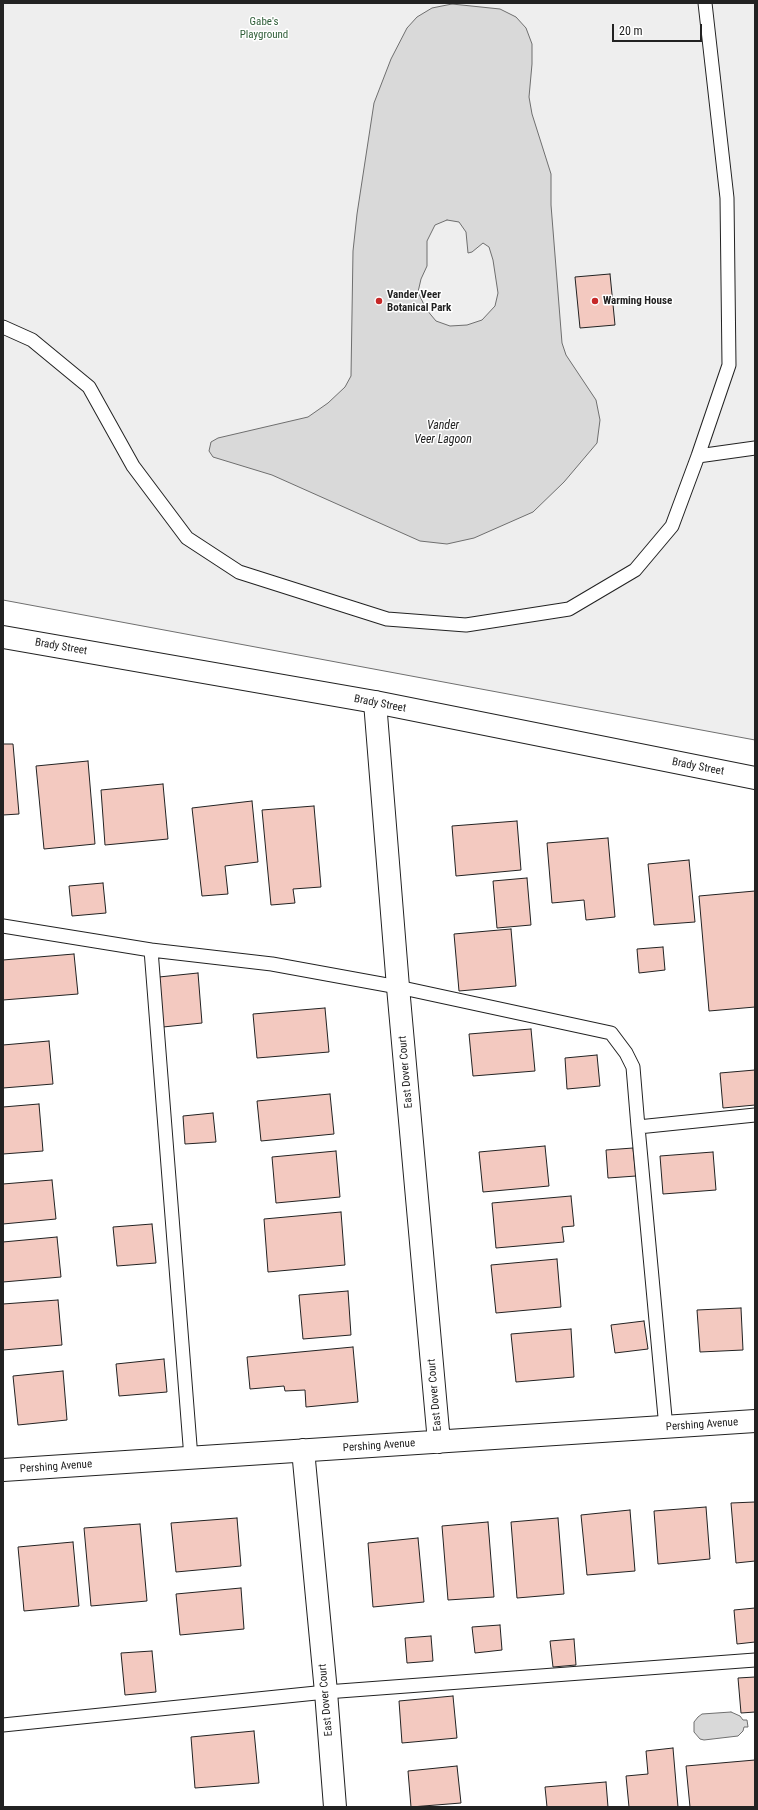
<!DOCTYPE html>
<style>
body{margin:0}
#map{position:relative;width:758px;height:1810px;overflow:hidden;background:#fff;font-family:"Roboto Condensed",sans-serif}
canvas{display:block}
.frame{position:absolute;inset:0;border:4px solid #222;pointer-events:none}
.scale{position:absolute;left:612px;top:24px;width:90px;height:18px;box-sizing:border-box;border:2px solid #222;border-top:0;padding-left:5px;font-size:12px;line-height:14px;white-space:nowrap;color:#222;-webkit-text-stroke:3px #fff;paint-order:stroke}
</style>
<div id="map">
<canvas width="758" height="1810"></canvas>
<div class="frame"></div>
<div class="scale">20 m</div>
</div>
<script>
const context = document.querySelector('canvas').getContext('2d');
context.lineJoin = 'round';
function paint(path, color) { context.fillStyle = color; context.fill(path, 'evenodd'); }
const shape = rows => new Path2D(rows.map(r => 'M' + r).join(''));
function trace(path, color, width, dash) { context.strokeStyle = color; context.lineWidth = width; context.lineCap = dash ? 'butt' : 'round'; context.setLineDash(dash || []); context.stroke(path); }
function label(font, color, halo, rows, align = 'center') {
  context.font = font + ' "Roboto Condensed",sans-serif'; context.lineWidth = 3; context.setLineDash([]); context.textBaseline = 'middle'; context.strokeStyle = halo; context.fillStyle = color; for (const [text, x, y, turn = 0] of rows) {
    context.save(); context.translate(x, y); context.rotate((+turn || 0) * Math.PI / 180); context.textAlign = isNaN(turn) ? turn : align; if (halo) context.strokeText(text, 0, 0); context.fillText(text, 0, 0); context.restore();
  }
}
const green = shape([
 [3,3,755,3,755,740,3,600,3,3]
]);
paint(green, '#eee');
trace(green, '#6f6f6f', 1);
const water = shape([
 [452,4,500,9,516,17,526,28,532,44,532,64,529,97,532,114,551,174,551,205,562,343,566,355,596,400,600,420,597,443,564,482,533,512,474,538,447,544,420,541,272,475,213,457,209,451,211,442,218,438,308,417,328,403,345,387,351,376,353,251,357,214,374,103,391,59,407,28,417,17,432,8,452,4],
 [447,220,459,222,466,232,468,253,472,252,483,243,489,247,493,260,498,293,495,306,482,320,467,325,450,326,436,321,426,309,418,292,421,279,427,266,427,241,435,225,447,220],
 [731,1712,740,1716,743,1720,747,1720,748,1727,744,1727,743,1731,738,1736,704,1740,700,1739,694,1732,694,1722,698,1717,702,1714,731,1712]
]);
paint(water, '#d9d9d9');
trace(water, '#6f6f6f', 1);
const building = shape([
 [610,274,615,325,580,328,575,277,610,274],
 [3,744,13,744,19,814,3,815,3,744],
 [88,761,95,844,44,849,36,766,88,761],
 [163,784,168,839,105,845,101,790,163,784],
 [252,801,258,862,225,866,228,894,202,896,192,808,252,801],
 [314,806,321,887,293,889,295,903,271,905,262,810,314,806],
 [517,821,521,870,456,876,452,826,517,821],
 [608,838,615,917,586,920,584,900,552,903,547,843,608,838],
 [689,860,695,922,654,925,648,864,689,860],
 [527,878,531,925,497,928,493,881,527,878],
 [103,883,106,913,72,916,69,886,103,883],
 [755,891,755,1007,709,1011,699,896,755,891],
 [511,929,516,986,459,991,454,934,511,929],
 [663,947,665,970,639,973,637,949,663,947],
 [74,954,78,994,3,1000,3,960,74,954],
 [198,973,202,1023,163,1027,159,977,198,973],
 [325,1008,329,1052,257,1058,253,1014,325,1008],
 [531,1029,535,1071,473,1076,469,1034,531,1029],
 [49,1041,53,1084,3,1088,3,1045,49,1041],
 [597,1055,600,1086,567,1089,565,1058,597,1055],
 [755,1070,755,1105,723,1108,720,1073,755,1070],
 [330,1094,334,1134,261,1141,257,1101,330,1094],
 [39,1104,43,1151,3,1154,3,1107,39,1104],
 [213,1113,216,1142,185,1144,183,1116,213,1113],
 [545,1146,549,1186,483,1192,479,1152,545,1146],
 [633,1148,636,1176,608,1178,606,1150,633,1148],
 [336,1151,340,1197,276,1203,272,1157,336,1151],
 [713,1152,716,1190,663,1194,660,1156,713,1152],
 [52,1180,56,1219,3,1224,3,1184,52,1180],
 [571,1196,574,1226,562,1227,564,1242,496,1248,492,1203,571,1196],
 [341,1212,345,1265,268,1272,264,1219,341,1212],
 [152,1224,156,1263,117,1266,113,1227,152,1224],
 [57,1237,61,1277,3,1282,3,1242,57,1237],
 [557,1259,561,1307,496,1313,491,1265,557,1259],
 [348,1291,351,1335,303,1339,299,1295,348,1291],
 [58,1300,62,1345,3,1350,3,1304,58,1300],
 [741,1308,743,1350,700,1352,697,1310,741,1308],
 [644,1321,648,1349,615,1353,611,1325,644,1321],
 [571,1329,574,1377,516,1382,511,1334,571,1329],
 [353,1347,358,1402,306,1407,305,1390,285,1391,284,1386,250,1389,247,1357,353,1347],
 [164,1359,167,1392,119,1396,116,1364,164,1359],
 [63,1371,67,1420,18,1425,13,1376,63,1371],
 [755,1502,755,1561,736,1563,731,1503,755,1502],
 [706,1507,710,1559,658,1564,654,1511,706,1507],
 [630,1510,635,1571,587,1575,581,1515,630,1510],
 [237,1518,241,1566,176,1572,171,1523,237,1518],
 [558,1518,564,1594,517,1598,511,1522,558,1518],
 [488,1522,494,1597,448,1600,442,1526,488,1522],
 [140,1524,147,1601,91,1606,84,1528,140,1524],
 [418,1538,424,1602,373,1607,368,1543,418,1538],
 [73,1542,79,1606,24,1611,18,1547,73,1542],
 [241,1588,244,1629,180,1635,176,1594,241,1588],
 [755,1608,755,1642,737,1644,734,1610,755,1608],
 [500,1625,502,1650,475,1653,472,1627,500,1625],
 [431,1636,433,1661,407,1663,405,1638,431,1636],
 [574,1639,576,1665,553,1667,550,1641,574,1639],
 [152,1651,156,1692,125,1695,121,1653,152,1651],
 [755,1677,755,1712,741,1713,738,1678,755,1677],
 [453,1696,457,1738,402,1743,399,1701,453,1696],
 [254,1731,259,1783,195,1788,191,1737,254,1731],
 [673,1748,678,1807,629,1807,626,1776,648,1774,646,1751,673,1748],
 [755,1760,755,1807,690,1807,686,1766,755,1760],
 [457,1766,461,1803,411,1807,408,1771,457,1766],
 [606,1782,608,1807,547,1807,545,1787,606,1782]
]);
paint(building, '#f3c9c0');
trace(building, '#222', 1);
const lane = shape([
 [3,327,32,340,89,387,133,466,187,538,239,572,387,619,466,625,569,609,635,570,672,526,698,456,729,365,727,198,705,3],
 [698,456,755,448],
 [3,926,151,950],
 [638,1127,666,1428],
 [191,1458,151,950,272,964,398,987,611,1033,626,1053,633,1067,638,1127,755,1115],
 [3,1725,326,1692,755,1660]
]);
const street = shape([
 [375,702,398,987,439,1442],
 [303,1450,326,1692,335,1807],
 [3,1470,755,1421]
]);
const highway = shape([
 [3,637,375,702,755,778]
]);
trace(lane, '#222', 15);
trace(street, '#222', 24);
trace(highway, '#222', 24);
trace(lane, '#fff', 13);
trace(street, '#fff', 22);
trace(highway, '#fff', 22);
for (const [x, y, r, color] of [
 [379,301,4,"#c62828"],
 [595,301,4,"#c62828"]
]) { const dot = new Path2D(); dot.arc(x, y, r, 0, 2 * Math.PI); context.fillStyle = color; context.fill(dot); trace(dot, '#fff', 1.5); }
label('11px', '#2f5e38', '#fff', [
 ["Gabe's",264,22],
 ["Playground",264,35]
]);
label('bold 11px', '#222', '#fff', [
 ["Vander Veer",387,295],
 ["Botanical Park",387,308],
 ["Warming House",603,301]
], 'left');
label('11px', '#222', '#fff', [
 ["Brady Street",61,647,10],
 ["Brady Street",380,704,11],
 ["Brady Street",698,767,11],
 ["East Dover Court",406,1072,-95],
 ["East Dover Court",435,1395,-95],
 ["Pershing Avenue",702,1425,-4],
 ["Pershing Avenue",379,1446,-4],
 ["Pershing Avenue",56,1467,-4],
 ["East Dover Court",326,1700,-95]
]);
label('italic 12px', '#222', '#fff', [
 ["Vander",443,426],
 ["Veer Lagoon",443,440]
]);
</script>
